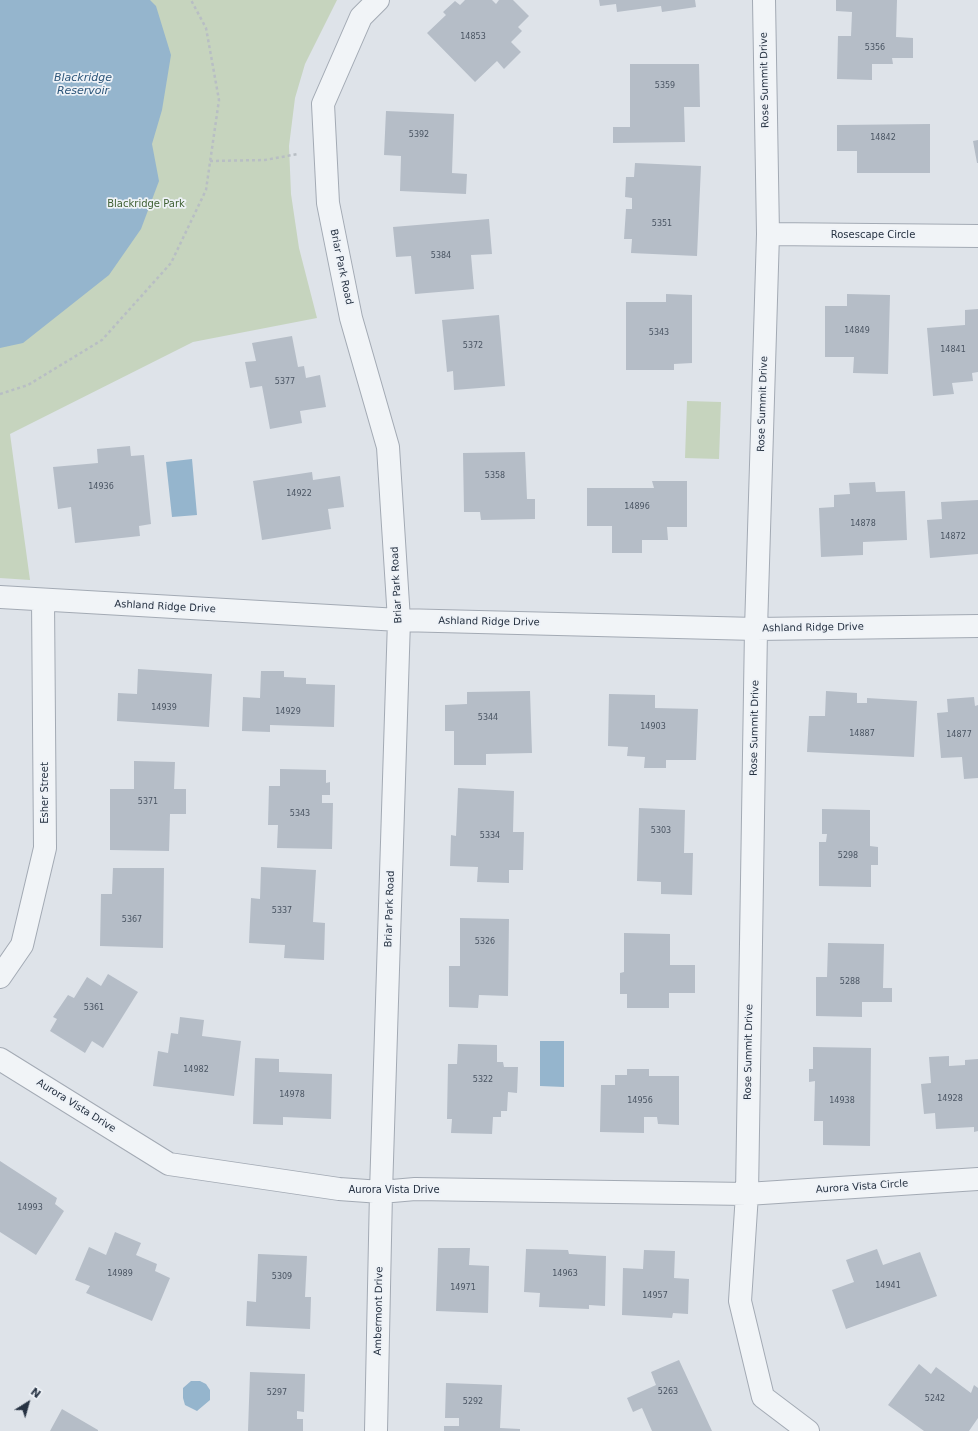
<!DOCTYPE html>
<style>
body{margin:0}
#map{position:relative;width:978px;height:1431px;overflow:hidden;background:#dee3e9;font-family:"DejaVu Sans",sans-serif}
canvas{display:block}
.north{position:absolute;left:8px;top:1383px;width:40px;height:40px;-webkit-text-stroke:3px #eef2f7;paint-order:stroke;rotate:37deg;font-size:11px;font-weight:700;line-height:16px;text-align:center;color:#263242}
.north::after{content:'';display:block;margin:auto;width:14px;height:18px;background:#263242;clip-path:polygon(50% 0,100% 100%,50% 72%,0 100%)}
</style>
<div id="map">
<canvas width="978" height="1431"></canvas>
<div class="north">N</div>
</div>
<script>
const context = document.querySelector('canvas').getContext('2d');
context.lineJoin = 'round';
function paint(path, color) { context.fillStyle = color; context.fill(path, 'evenodd'); }
const shape = rows => new Path2D(rows.map(r => 'M' + r).join(''));
function trace(path, color, width, dash) { context.strokeStyle = color; context.lineWidth = width; context.lineCap = dash ? 'butt' : 'round'; context.setLineDash(dash || []); context.stroke(path); }
function label(font, color, halo, rows, align = 'center') {
  context.font = font + ' "DejaVu Sans",sans-serif'; context.lineWidth = 3.5; context.setLineDash([]); context.textBaseline = 'middle'; context.strokeStyle = halo; context.fillStyle = color; for (const [text, x, y, turn = 0] of rows) {
    context.save(); context.translate(x, y); context.rotate((+turn || 0) * Math.PI / 180); context.textAlign = isNaN(turn) ? turn : align; if (halo) context.strokeText(text, 0, 0); context.fillText(text, 0, 0); context.restore();
  }
}
paint(shape([
 [0,0,337,0,305,64,295,98,289,146,291,194,299,248,317,318,193,342,10,434,30,580,0,578],
 [687,401,721,402,719,459,685,458]
]), '#c6d4be');
paint(shape([
 [0,0,150,0,156,6,171,55,162,110,152,144,159,181,141,229,109,275,23,343,0,348],
 [192,459,197,515,172,517,166,462],
 [540,1041,564,1041,564,1087,540,1086],
 [191,1381,200,1381,206,1384,210,1390,210,1400,197,1411,185,1405,183,1398,183,1388]
]), '#95b5cd');
paint(shape([
 [465,0,492,0,496,4,499,0,513,0,529,16,518,27,522,31,511,42,521,52,504,69,497,61,475,82,427,33,446,15,443,12,455,1,460,5],
 [599,0,695,0,696,7,662,12,661,6,617,12,616,4,600,6],
 [836,0,897,0,896,37,913,38,913,58,892,58,893,64,872,64,872,80,837,79,838,36,851,36,852,12,836,11],
 [630,64,699,64,700,107,684,107,685,142,613,143,613,127,630,127],
 [386,111,454,114,452,173,467,174,466,194,400,191,401,156,384,155],
 [930,124,930,173,857,173,857,151,837,151,837,125],
 [978,140,978,163,977,163,973,141],
 [635,163,701,166,697,256,631,253,632,239,624,239,626,209,632,209,632,198,625,197,626,177,634,177],
 [489,219,492,254,471,255,474,289,415,294,411,256,396,257,393,227],
 [666,294,692,295,692,363,674,364,674,370,626,370,626,302,666,302],
 [847,294,890,295,888,374,853,373,854,357,825,357,825,306,847,306],
 [978,309,978,372,972,373,973,381,952,383,954,394,933,396,927,328,965,325,965,310],
 [499,315,505,386,454,390,453,371,447,372,442,320],
 [292,336,298,367,304,366,306,378,320,375,326,407,300,411,302,423,270,429,262,386,250,388,245,362,256,361,252,343],
 [130,446,131,456,144,455,151,524,139,526,140,536,75,543,71,507,58,509,53,467,98,463,97,449],
 [525,452,527,499,535,499,535,519,481,520,480,512,464,512,463,453],
 [312,472,313,480,340,476,344,507,328,509,331,529,262,540,253,481],
 [652,481,687,481,687,527,667,527,668,540,642,540,642,553,612,553,612,526,587,526,587,488,654,488],
 [875,482,876,492,905,491,907,540,863,542,863,555,821,557,819,508,834,507,834,495,850,494,849,483],
 [978,500,978,554,930,558,927,520,942,519,941,502],
 [138,669,212,674,209,727,117,721,118,693,137,694],
 [261,671,284,671,284,677,306,678,306,684,335,685,334,727,270,725,270,732,242,731,243,697,260,698],
 [530,691,532,753,486,754,486,765,454,765,454,731,445,731,445,705,467,704,467,692],
 [826,691,857,693,857,703,867,703,867,698,917,701,914,757,807,752,809,716,825,716],
 [609,694,655,695,655,708,698,709,696,760,666,760,666,768,644,768,645,757,627,756,628,747,608,746],
 [974,697,975,706,978,705,978,778,964,779,962,757,941,758,937,713,948,712,947,699],
 [134,761,175,762,174,789,186,789,186,814,170,814,169,851,110,850,110,789,134,789],
 [280,769,326,770,326,783,330,782,330,795,322,795,322,803,333,803,332,849,277,848,278,825,268,825,269,786,280,786],
 [458,788,514,791,513,832,524,832,523,870,509,870,509,883,477,882,478,867,450,866,451,835,456,836],
 [639,808,685,810,684,853,693,853,692,895,661,894,661,882,637,881],
 [822,809,870,810,870,846,878,847,878,865,871,865,871,887,819,886,819,842,826,842,827,834,822,834],
 [261,867,316,870,313,922,325,923,324,960,284,958,285,945,249,943,251,898,260,899],
 [113,868,164,868,163,948,100,946,101,894,112,894],
 [460,918,509,919,508,996,479,995,478,1008,449,1007,449,966,460,966],
 [624,933,670,934,670,965,695,965,695,993,669,993,669,1008,627,1008,627,994,620,994,620,973,624,972],
 [828,943,884,944,883,988,892,988,892,1002,862,1002,862,1017,816,1016,816,977,827,977],
 [108,974,138,992,103,1048,92,1041,85,1053,50,1031,57,1019,53,1017,68,995,74,998,87,977,101,986],
 [180,1017,204,1020,202,1036,241,1041,234,1096,153,1086,158,1051,168,1053,171,1033,178,1034],
 [458,1044,497,1045,497,1062,503,1062,504,1067,518,1067,517,1093,508,1092,507,1111,501,1111,501,1117,493,1117,492,1134,451,1133,452,1119,447,1119,448,1064,457,1064],
 [813,1047,871,1048,870,1146,823,1145,823,1121,814,1121,815,1081,809,1082,809,1069,813,1069],
 [949,1056,949,1066,965,1065,965,1060,978,1059,978,1131,974,1132,974,1127,936,1129,935,1113,924,1114,921,1084,931,1083,929,1057],
 [255,1058,279,1059,279,1072,332,1074,331,1119,283,1117,283,1125,253,1124],
 [627,1069,649,1069,649,1076,679,1076,679,1125,658,1124,657,1117,644,1117,644,1133,600,1132,601,1085,615,1085,615,1075,627,1075],
 [0,1161,57,1198,55,1204,64,1211,36,1255,0,1232],
 [115,1232,141,1243,136,1255,157,1264,155,1271,170,1278,152,1321,86,1293,90,1286,75,1280,89,1247,106,1255],
 [438,1248,470,1248,469,1265,489,1266,488,1313,436,1311],
 [526,1249,568,1250,569,1254,606,1256,605,1306,589,1305,589,1309,539,1307,540,1293,524,1292],
 [877,1249,883,1265,920,1252,937,1296,846,1329,832,1290,854,1282,846,1260],
 [644,1250,675,1251,674,1278,689,1279,688,1314,673,1313,672,1318,622,1315,623,1268,643,1269],
 [258,1254,307,1256,305,1297,311,1297,310,1329,246,1326,247,1301,256,1302],
 [679,1360,712,1431,652,1431,642,1408,633,1412,627,1398,656,1385,651,1372],
 [919,1364,931,1374,936,1367,971,1393,974,1385,978,1388,978,1418,969,1431,924,1431,888,1405],
 [250,1372,305,1374,304,1412,297,1411,297,1419,303,1419,303,1431,248,1431],
 [446,1383,502,1385,500,1428,520,1429,520,1431,444,1431,444,1426,459,1426,459,1418,445,1418],
 [62,1409,98,1430,98,1431,50,1431]
]), '#b5bdc7');
const street = shape([
 [764,0,768,234,756,629,747,1194,740,1301,763,1397,808,1431],
 [768,234,978,236],
 [0,597,399,620,756,629,978,626],
 [0,977,22,945,45,848,43,600],
 [0,1059,169,1164,339,1189,381,1192,415,1189,747,1194,978,1179],
 [376,1431,381,1192,399,620,388,447,351,318,328,203,323,104,361,17,378,0]
]);
trace(street, '#a3aab4', 24);
trace(shape([
 [210,161,265,160,298,154],
 [0,394,28,385,102,340,171,263,206,190,219,100,206,28,191,0]
]), '#b8bec4', 2.5, [3, 3]);
trace(street, '#f1f4f7', 22);
label('8px', '#4a5563', null, [
 ["14853",473,37],
 ["5356",875,48],
 ["5359",665,86],
 ["5392",419,135],
 ["14842",883,138],
 ["5351",662,224],
 ["5384",441,256],
 ["14849",857,331],
 ["5343",659,333],
 ["5372",473,346],
 ["14841",953,350],
 ["5377",285,382],
 ["5358",495,476],
 ["14936",101,487],
 ["14922",299,494],
 ["14896",637,507],
 ["14878",863,524],
 ["14872",953,537],
 ["14939",164,708],
 ["14929",288,712],
 ["5344",488,718],
 ["14903",653,727],
 ["14887",862,734],
 ["14877",959,735],
 ["5371",148,802],
 ["5343",300,814],
 ["5303",661,831],
 ["5334",490,836],
 ["5298",848,856],
 ["5337",282,911],
 ["5367",132,920],
 ["5326",485,942],
 ["5288",850,982],
 ["5361",94,1008],
 ["14982",196,1070],
 ["5322",483,1080],
 ["14978",292,1095],
 ["14928",950,1099],
 ["14956",640,1101],
 ["14938",842,1101],
 ["14993",30,1208],
 ["14989",120,1274],
 ["14963",565,1274],
 ["5309",282,1277],
 ["14941",888,1286],
 ["14971",463,1288],
 ["14957",655,1296],
 ["5263",668,1392],
 ["5297",277,1393],
 ["5242",935,1399],
 ["5292",473,1402]
]);
label('10px', '#263242', '#eef2f7', [
 ["Rose Summit Drive",765,80,-91],
 ["Rosescape Circle",873,235],
 ["Briar Park Road",341,267,78],
 ["Rose Summit Drive",763,404,-88],
 ["Briar Park Road",397,585,-93],
 ["Ashland Ridge Drive",165,607,3],
 ["Ashland Ridge Drive",489,622,1],
 ["Ashland Ridge Drive",813,628,-1],
 ["Rose Summit Drive",755,728,-89],
 ["Esher Street",45,793,-90],
 ["Briar Park Road",390,909,-88],
 ["Rose Summit Drive",749,1052,-89],
 ["Aurora Vista Drive",76,1106,32],
 ["Aurora Vista Circle",862,1187,-4],
 ["Aurora Vista Drive",394,1190],
 ["Ambermont Drive",379,1311,-89]
]);
label('10px', '#3e5f32', '#eef2f7', [
 ["Blackridge Park",146,204]
]);
label('italic 11px', '#2c5579', '#eef2f7', [
 ["Blackridge",83,78],
 ["Reservoir",83,91]
]);
</script>
